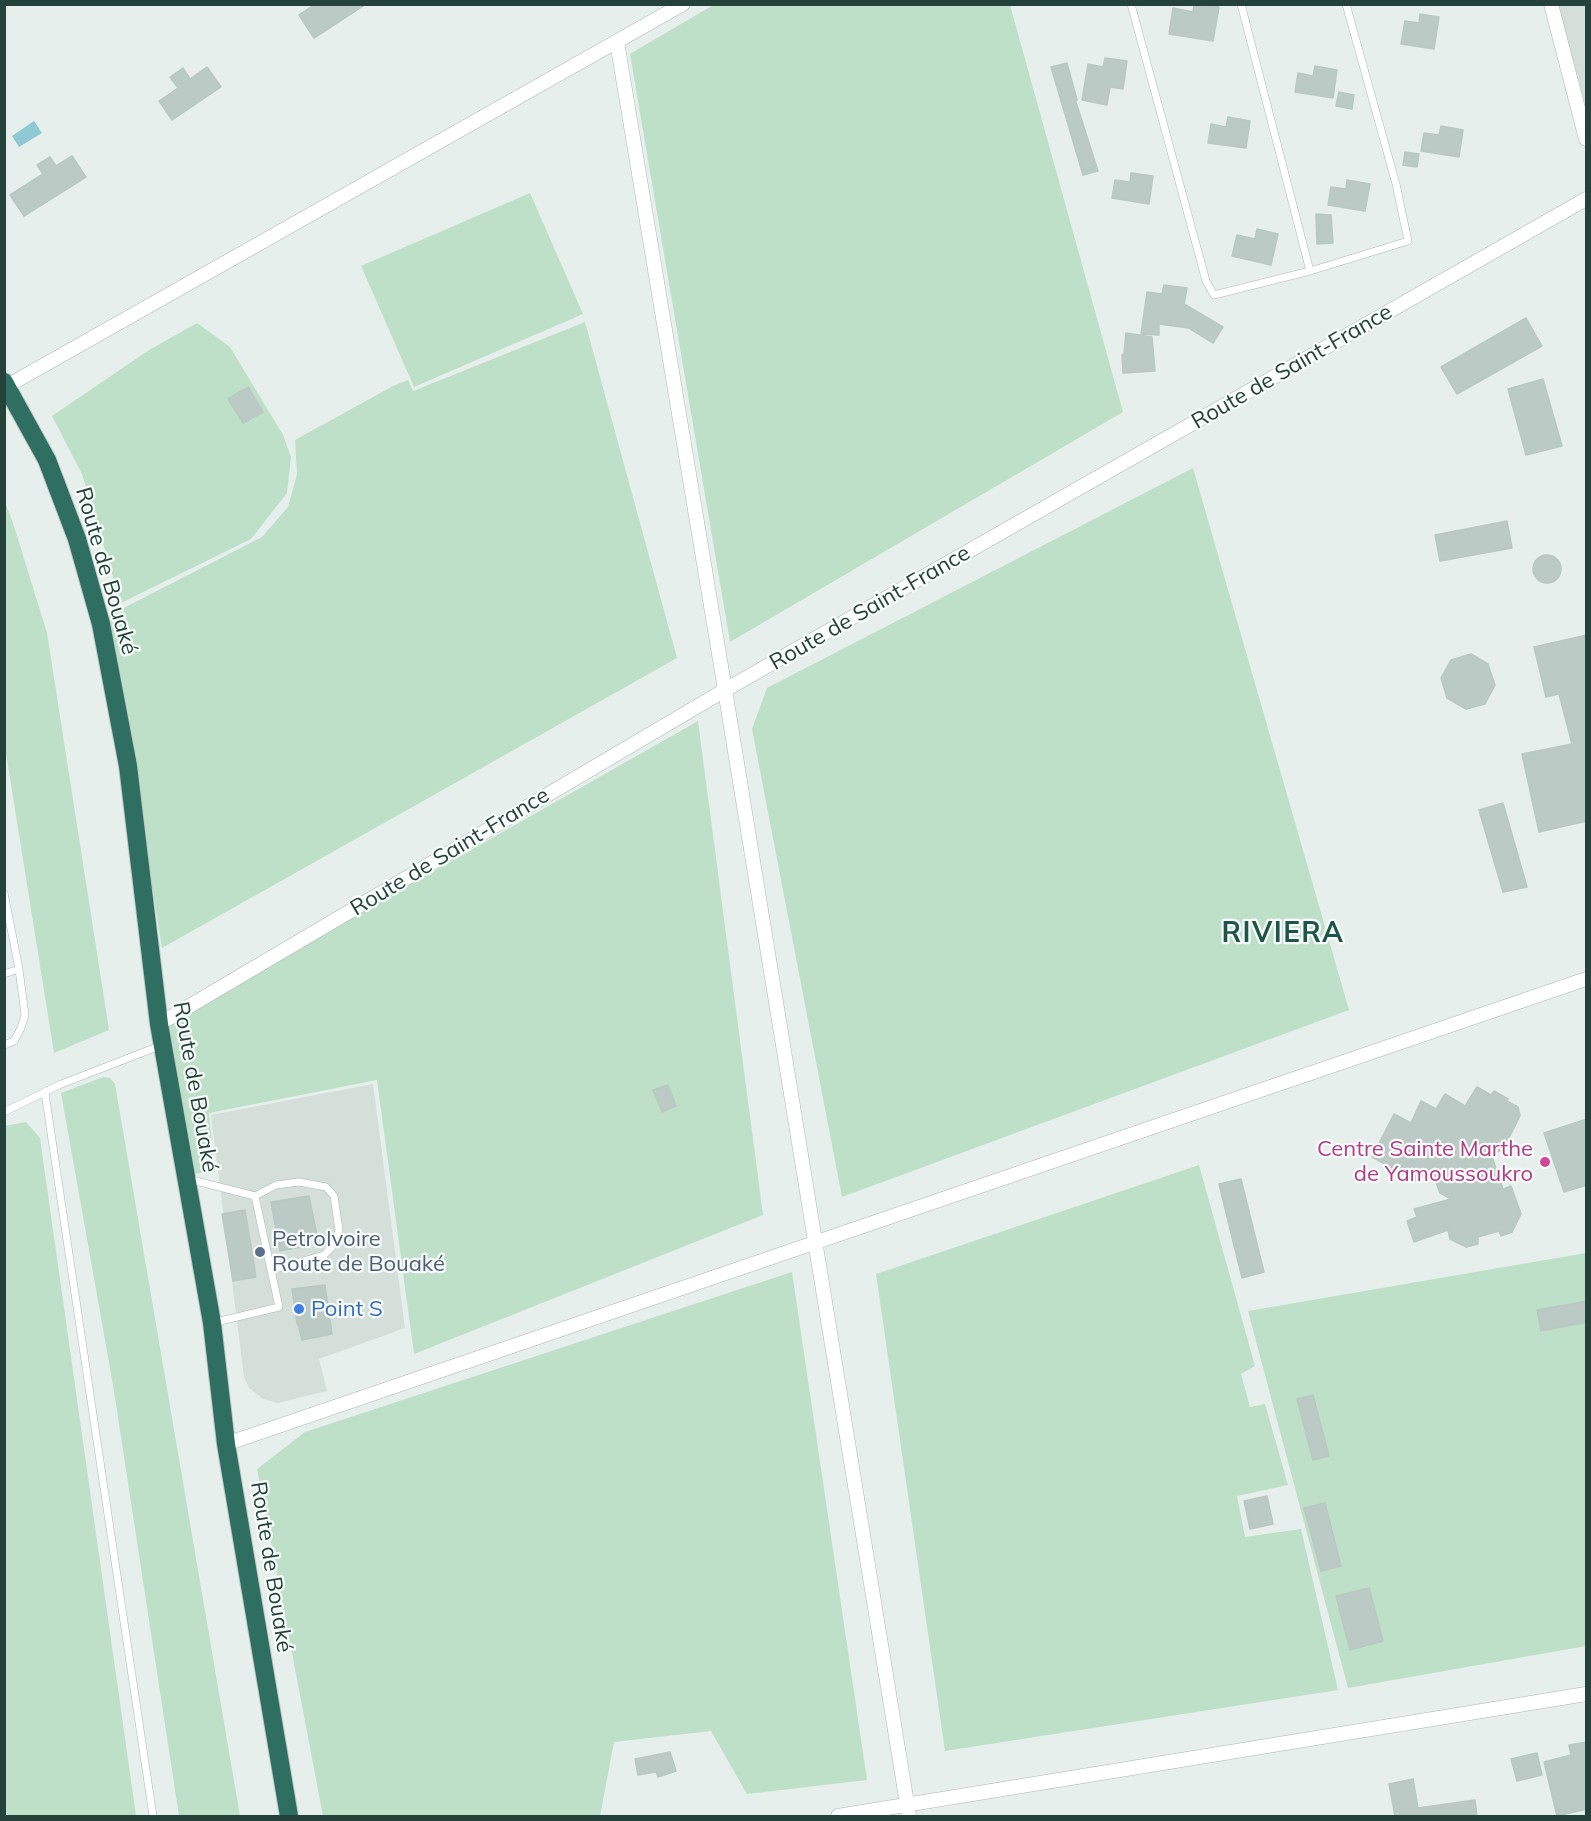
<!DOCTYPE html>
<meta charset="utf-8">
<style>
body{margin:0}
#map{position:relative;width:1591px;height:1821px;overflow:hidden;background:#e6efeb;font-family:Mulish,sans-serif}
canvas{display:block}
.frame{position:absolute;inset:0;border:6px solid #24423a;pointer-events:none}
</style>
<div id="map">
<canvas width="1591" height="1821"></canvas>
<div class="frame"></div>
</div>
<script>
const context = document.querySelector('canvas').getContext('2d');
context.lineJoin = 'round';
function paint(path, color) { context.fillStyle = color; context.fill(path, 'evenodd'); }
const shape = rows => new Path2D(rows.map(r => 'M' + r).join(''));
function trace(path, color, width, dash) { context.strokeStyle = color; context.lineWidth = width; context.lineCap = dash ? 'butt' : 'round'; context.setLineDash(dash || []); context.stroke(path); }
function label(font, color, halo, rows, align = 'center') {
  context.font = font + ' Mulish,sans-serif'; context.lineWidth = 4.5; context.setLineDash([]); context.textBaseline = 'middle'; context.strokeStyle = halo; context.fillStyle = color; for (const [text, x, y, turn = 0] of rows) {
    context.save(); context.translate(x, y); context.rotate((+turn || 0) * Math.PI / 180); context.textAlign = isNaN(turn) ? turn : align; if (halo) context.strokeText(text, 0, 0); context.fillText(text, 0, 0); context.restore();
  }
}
paint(shape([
 [1558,5,1586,5,1586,108],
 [373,1084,405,1328,319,1359,327,1391,278,1403,263,1399,249,1388,244,1377,211,1115]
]), '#d4dfda');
paint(shape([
 [715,4,1010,5,1123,412,730,642,630,54],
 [530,193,583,314,414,387,361,266],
 [585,322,677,658,162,948,108,616,262,537,288,507,297,474,295,440,393,386,408,380,413,391],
 [197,323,230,347,283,435,291,457,287,493,251,539,121,603,82,474,52,416,149,350],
 [1193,468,1349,1010,842,1197,752,729,767,688],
 [5,502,13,523,47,633,109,1030,54,1053,5,747],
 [698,721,763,1215,414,1354,377,1080,209,1113,215,1172,188,1174,161,1026],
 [103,1077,110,1078,115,1084,240,1816,179,1816,113,1385,61,1093],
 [26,1122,40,1138,136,1816,5,1816,4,1126],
 [1199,1165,1255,1366,1241,1374,1250,1407,1265,1404,1288,1485,1237,1496,1245,1537,1301,1529,1338,1690,945,1751,876,1274],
 [1586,1253,1586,1646,1348,1688,1248,1311],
 [792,1272,867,1780,747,1794,711,1731,614,1742,600,1816,323,1816,257,1469,305,1432]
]), '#bfe0c8');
paint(shape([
 [34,121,42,133,19,147,12,136]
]), '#8ec9d4');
const building = shape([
 [316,4,366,4,314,38,299,15,316,4],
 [1194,4,1219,7,1213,41,1169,34,1173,8,1193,12,1194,4],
 [1420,14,1439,17,1434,49,1401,44,1405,21,1419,23,1420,14],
 [1105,58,1127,61,1123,89,1110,87,1107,105,1082,100,1088,64,1103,67,1105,58],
 [1067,63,1077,100,1075,99,1098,171,1083,175,1051,67,1067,63],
 [1315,66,1337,70,1333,98,1295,92,1298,73,1313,76,1315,66],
 [207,67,221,87,172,120,159,101,178,88,170,77,183,68,190,79,207,67],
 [1339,92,1354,95,1352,109,1336,106,1339,92],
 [1228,117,1250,121,1246,148,1208,143,1211,124,1226,127,1228,117],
 [1441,126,1463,130,1459,157,1421,151,1424,133,1439,135,1441,126],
 [1405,152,1419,154,1417,167,1403,165,1405,152],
 [72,156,86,177,24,216,10,195,43,174,37,165,50,157,56,166,72,156],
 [1131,173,1153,176,1149,204,1112,198,1115,180,1130,182,1131,173],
 [1347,180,1370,184,1365,211,1328,205,1331,187,1346,189,1347,180],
 [1316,214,1331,215,1333,243,1317,244,1316,214],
 [1257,229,1278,234,1271,265,1232,256,1237,235,1255,239,1257,229],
 [1164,285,1187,288,1184,304,1223,327,1213,343,1189,328,1159,324,1159,335,1141,334,1147,292,1162,294,1164,285],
 [1526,318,1542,346,1457,394,1441,367,1526,318],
 [1126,333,1152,337,1155,371,1123,373,1122,355,1124,354,1126,333],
 [1543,379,1562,446,1526,455,1508,389,1543,379],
 [248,387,263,412,243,423,228,399,248,387],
 [1507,521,1512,548,1440,561,1435,535,1507,521],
 '1533 569a14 14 0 1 1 28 0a14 14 0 1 1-28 0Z',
 [1587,635,1587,821,1539,832,1522,754,1572,744,1559,694,1546,697,1534,647,1587,635],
 [1471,654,1488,664,1495,685,1485,704,1466,709,1447,698,1441,678,1451,660,1471,654],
 [1503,803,1527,887,1503,892,1479,810,1503,803],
 [668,1085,676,1106,662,1112,653,1090,668,1085],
 [1477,1087,1491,1095,1494,1091,1508,1099,1507,1101,1518,1107,1520,1116,1503,1150,1491,1154,1503,1189,1511,1186,1521,1214,1512,1232,1501,1236,1499,1231,1478,1237,1478,1244,1466,1247,1450,1239,1448,1230,1414,1242,1407,1221,1417,1217,1414,1209,1451,1199,1440,1193,1431,1169,1416,1181,1372,1157,1394,1114,1411,1123,1421,1101,1436,1109,1445,1094,1465,1106,1477,1087],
 [1587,1119,1587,1185,1564,1192,1544,1133,1587,1119],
 [1241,1179,1264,1272,1242,1278,1219,1184,1241,1179],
 [309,1196,317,1235,299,1239,301,1247,280,1251,271,1202,309,1196],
 [245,1210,256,1277,233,1281,222,1214,245,1210],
 [325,1285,332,1334,302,1340,298,1324,297,1324,292,1289,325,1285],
 [1587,1301,1587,1322,1541,1331,1537,1310,1587,1301],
 [1313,1395,1329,1456,1313,1460,1297,1399,1313,1395],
 [1267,1496,1273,1524,1250,1529,1244,1501,1267,1496],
 [1325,1503,1341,1566,1321,1571,1304,1508,1325,1503],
 [1369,1588,1383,1641,1350,1650,1336,1596,1369,1588],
 [1587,1742,1587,1809,1557,1816,1544,1762,1571,1755,1569,1745,1587,1742],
 [670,1752,676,1771,658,1777,656,1772,638,1775,635,1759,670,1752],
 [1537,1753,1542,1775,1517,1781,1511,1759,1537,1753],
 [1413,1779,1418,1808,1475,1800,1477,1816,1395,1816,1389,1784,1413,1779]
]);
paint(building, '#bbcac4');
trace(building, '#b8c9c2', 1.5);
const lane = shape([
 [1131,4,1206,281,1214,295,1310,271,1408,241,1396,184,1346,4],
 [1241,4,1310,271],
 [4,893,19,969,25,1015,21,1028,14,1041,4,1045],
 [4,974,19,969],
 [45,1093,153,1816],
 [4,1112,59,1085,162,1045],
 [188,1179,255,1196,279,1307,212,1323],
 [255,1196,276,1185,299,1182,326,1187,334,1196,339,1230,335,1244,324,1255,272,1270]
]);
const street = shape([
 [1551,4,1586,139],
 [617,42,725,690,909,1816],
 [7,386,683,4],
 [159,1024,725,690,1586,199],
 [226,1444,1586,979],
 [838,1816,1586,1694]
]);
const highway = shape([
 [4,382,47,460,77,539,101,624,128,766,159,1024,212,1323,226,1444,289,1816]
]);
trace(lane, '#a8b8b2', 8);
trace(street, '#a8b8b2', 15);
trace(highway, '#c2cac8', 20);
trace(lane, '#fff', 7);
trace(street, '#fff', 14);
trace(highway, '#2f6f62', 18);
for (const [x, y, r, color] of [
 [1545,1162,6,"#d1479c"],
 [260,1252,6,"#5c6f8a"],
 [299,1309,6,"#3f7fe0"]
]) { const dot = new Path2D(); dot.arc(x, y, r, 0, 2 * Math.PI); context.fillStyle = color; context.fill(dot); trace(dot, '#f7fbf9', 2); }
label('22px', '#24423a', '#f7fbf9', [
 ["Route de Saint-France",1292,367,-30],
 ["Route de Bouaké",106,571,74],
 ["Route de Saint-France",870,608,-30],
 ["Route de Saint-France",450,852,-31],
 ["Route de Bouaké",195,1087,80],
 ["Route de Bouaké",271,1567,81]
]);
label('22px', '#b23c85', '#f7fbf9', [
 ["Centre Sainte Marthe",1533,1149],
 ["de Yamoussoukro",1533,1174]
], 'right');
label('22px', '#4e5e75', '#f7fbf9', [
 ["PetroIvoire",272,1239],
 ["Route de Bouaké",272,1264]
], 'left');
label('22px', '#366cbe', '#f7fbf9', [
 ["Point S",311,1309]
], 'left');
context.letterSpacing = '1.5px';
label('bold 28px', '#1f5548', '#f7fbf9', [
 ["RIVIERA",1283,934]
]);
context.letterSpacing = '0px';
</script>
